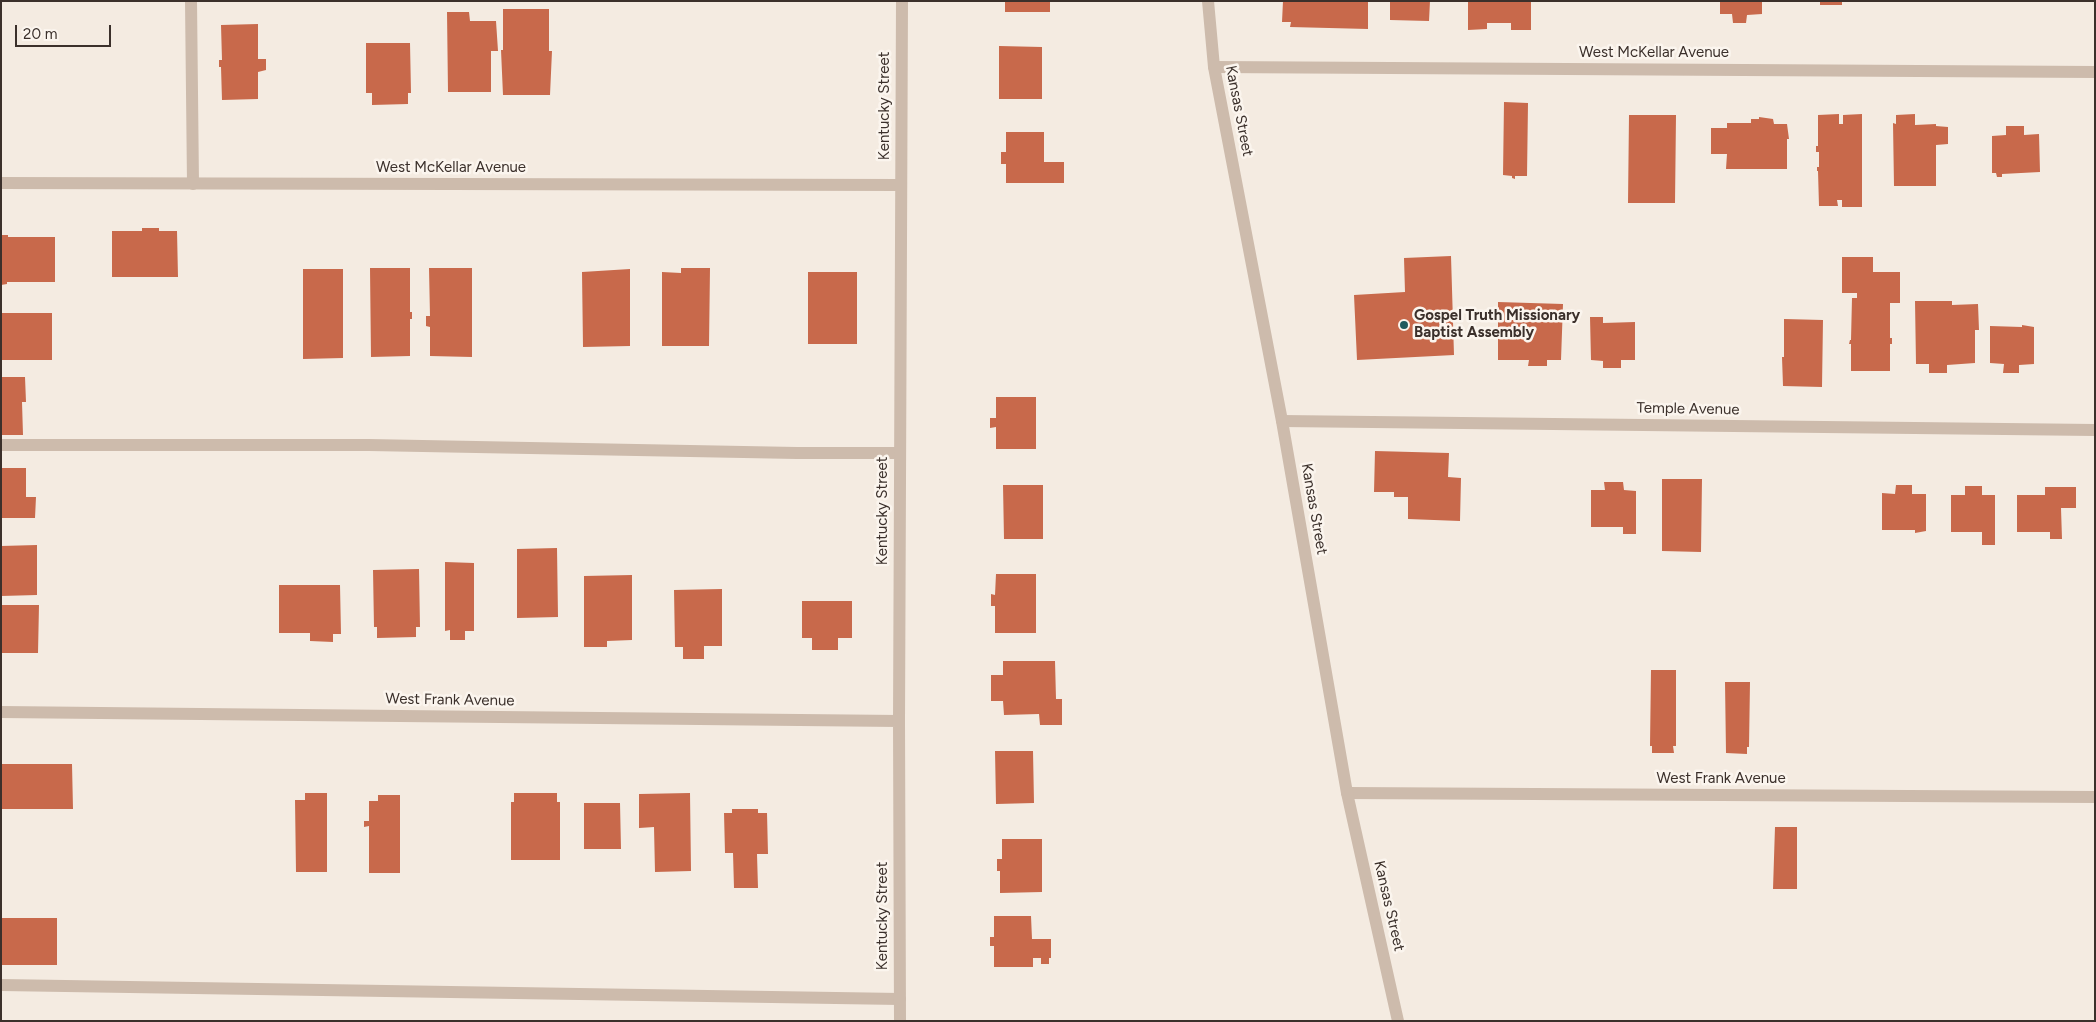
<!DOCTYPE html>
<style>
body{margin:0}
#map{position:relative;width:2096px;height:1022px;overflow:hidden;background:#f4ebe1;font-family:Figtree,sans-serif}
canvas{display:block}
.frame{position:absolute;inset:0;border:2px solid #3b302b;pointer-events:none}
.scale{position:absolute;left:15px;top:25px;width:96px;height:22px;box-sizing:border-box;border:2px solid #3b302b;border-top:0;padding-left:6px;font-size:15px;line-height:18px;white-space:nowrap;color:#3b302b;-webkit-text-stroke:4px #fbf5ee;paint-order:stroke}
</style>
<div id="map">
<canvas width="2096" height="1022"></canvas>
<div class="frame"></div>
<div class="scale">20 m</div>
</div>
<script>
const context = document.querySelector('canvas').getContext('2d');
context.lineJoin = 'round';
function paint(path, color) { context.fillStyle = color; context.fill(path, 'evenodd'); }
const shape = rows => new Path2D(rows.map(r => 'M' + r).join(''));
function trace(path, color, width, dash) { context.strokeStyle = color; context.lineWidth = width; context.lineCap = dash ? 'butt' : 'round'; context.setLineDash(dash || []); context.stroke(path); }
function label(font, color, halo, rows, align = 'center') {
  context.font = font + ' Figtree,sans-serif'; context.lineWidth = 5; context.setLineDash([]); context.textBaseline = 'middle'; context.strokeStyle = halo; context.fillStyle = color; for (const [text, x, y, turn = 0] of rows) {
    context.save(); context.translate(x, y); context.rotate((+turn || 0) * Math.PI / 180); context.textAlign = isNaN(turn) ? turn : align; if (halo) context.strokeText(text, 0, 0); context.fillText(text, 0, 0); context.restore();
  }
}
paint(shape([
 [1005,1,1050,1,1050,12,1005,12],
 [1283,1,1368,1,1368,29,1290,27,1291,22,1282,22],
 [1390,1,1430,1,1429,21,1390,20],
 [1468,1,1531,1,1531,30,1511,30,1511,23,1487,23,1487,29,1468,30],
 [1720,1,1762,1,1762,14,1747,15,1746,23,1733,23,1732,14,1720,14],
 [1820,1,1842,1,1842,5,1820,5],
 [503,9,549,9,549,51,552,51,550,95,503,95,501,50,503,50],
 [447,12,469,12,470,21,496,21,498,51,491,51,491,92,448,92],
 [258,24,258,59,266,59,266,70,258,72,258,99,222,100,221,67,219,67,219,60,222,60,221,25],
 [366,43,410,43,411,93,408,93,408,104,372,105,372,93,366,93],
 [999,46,1042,47,1042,99,999,99],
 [1504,102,1528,103,1527,176,1515,176,1515,179,1512,178,1512,176,1503,175],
 [1839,114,1839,124,1843,124,1843,115,1862,114,1862,207,1842,207,1842,200,1837,200,1838,206,1819,206,1818,171,1817,171,1817,167,1819,167,1819,152,1816,152,1816,146,1818,146,1818,115],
 [1915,114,1915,125,1936,124,1936,126,1948,127,1948,144,1936,145,1936,186,1894,186,1893,123,1896,124,1896,115],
 [1629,115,1676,115,1675,203,1628,203],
 [1759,117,1773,119,1774,124,1787,124,1789,139,1787,139,1787,169,1726,169,1727,154,1711,154,1711,128,1727,128,1727,123,1751,123,1751,119,1759,119],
 [2006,126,2024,126,2024,135,2039,134,2040,172,2002,174,2002,177,1997,177,1996,173,1992,173,1992,136,2006,135],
 [1006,132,1044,132,1044,162,1064,162,1064,183,1006,183,1006,164,1001,164,1001,152,1006,152],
 [142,228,159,228,159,231,177,231,178,277,112,277,112,231,142,231],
 [1,235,8,235,8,237,55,237,55,282,7,282,7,284,1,285],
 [1451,256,1454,355,1357,360,1354,295,1405,292,1404,258],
 [1842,257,1873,257,1873,272,1900,272,1900,303,1890,303,1890,338,1892,338,1892,344,1890,344,1890,371,1851,371,1851,344,1849,344,1850,340,1851,340,1852,298,1857,298,1857,293,1842,293],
 [370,268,410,268,410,312,412,312,412,319,410,319,410,356,371,357],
 [429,268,472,268,472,357,430,356,430,327,426,326,426,316,430,316],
 [681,268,710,268,709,346,662,346,662,272,681,273],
 [303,269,343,269,343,358,303,359],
 [630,269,630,346,583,347,582,272],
 [808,272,857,272,857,344,808,344],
 [1915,301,1952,301,1952,305,1978,304,1979,330,1975,330,1975,363,1947,365,1947,373,1929,373,1929,364,1916,364],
 [1498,302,1563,304,1561,360,1547,360,1547,366,1528,366,1529,360,1498,360],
 [1,313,52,313,52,360,1,360],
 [1590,317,1603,317,1603,323,1635,322,1635,360,1621,360,1621,368,1603,368,1603,361,1591,360],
 [1784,319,1823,320,1822,387,1783,386,1782,357,1784,357],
 [2022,325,2034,327,2034,364,2019,365,2019,373,2003,373,2004,364,1990,363,1990,326,2022,327],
 [1,377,25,377,26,402,22,402,23,435,1,435],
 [996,397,1036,397,1036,449,996,449,996,427,990,428,990,418,996,418],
 [1375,451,1449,453,1448,477,1461,478,1460,521,1408,519,1408,497,1394,497,1394,492,1374,492],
 [1,468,26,468,26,497,36,497,35,518,1,518],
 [1662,479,1702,479,1701,552,1662,551],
 [1604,482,1623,482,1624,490,1636,491,1636,534,1623,534,1623,527,1591,527,1591,490,1605,490],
 [1003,485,1043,485,1043,539,1004,539],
 [1896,485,1912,485,1912,494,1926,494,1926,531,1915,533,1915,530,1882,530,1882,493,1895,494],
 [1965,486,1982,486,1982,495,1995,495,1995,545,1982,545,1982,532,1951,532,1951,495,1965,495],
 [2045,487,2076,487,2076,508,2061,508,2062,539,2050,539,2050,532,2017,532,2017,495,2045,495],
 [37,545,37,595,1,596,1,546],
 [557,548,558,617,517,618,517,549],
 [445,562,474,563,474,631,465,631,465,640,450,640,450,630,445,631],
 [419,569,420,627,416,627,416,637,377,638,377,627,374,627,373,570],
 [996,574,1036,574,1036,633,995,633,995,606,991,606,991,594,995,595],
 [632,575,632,640,607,641,607,647,584,647,584,576],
 [279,585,340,585,341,634,333,634,333,642,310,641,310,633,279,633],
 [722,589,722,646,704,646,704,659,683,659,683,647,675,647,674,590],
 [802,601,852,601,852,638,838,638,838,650,812,650,812,638,802,638],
 [1,605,39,605,38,653,1,653],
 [1003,661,1055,661,1056,699,1062,699,1062,725,1040,725,1039,714,1004,715,1003,701,991,701,991,675,1003,675],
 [1651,670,1676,670,1676,746,1673,746,1674,753,1652,753,1652,746,1650,746],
 [1725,682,1750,682,1749,747,1747,747,1747,754,1726,753],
 [995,751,1033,751,1034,803,996,804],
 [1,764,72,764,73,809,1,809],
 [305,793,327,793,327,872,296,872,295,800,305,800],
 [514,793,557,793,557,802,560,802,560,860,511,860,511,802,514,802],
 [690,793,691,871,655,872,654,827,639,828,639,794],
 [378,795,400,795,400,873,369,873,369,826,364,827,364,821,369,821,369,801,378,801],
 [584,803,620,803,621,849,584,849],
 [732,809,758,809,758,813,767,813,768,854,757,854,758,888,734,888,733,853,725,853,724,813,732,813],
 [1775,827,1797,827,1797,889,1773,889],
 [1002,839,1042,839,1042,892,1000,893,1000,871,997,871,997,859,1002,859],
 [994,916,1031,916,1032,939,1051,939,1051,958,1049,958,1049,964,1041,964,1041,958,1033,958,1033,967,994,967,994,946,990,946,990,937,994,937],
 [1,918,57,918,57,965,1,965]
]), '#c8694b');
trace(shape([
 [191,1,193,184],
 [1,445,369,445,797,453,900,453],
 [1,985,900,999]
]), '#cdbbac', 12);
trace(shape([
 [1214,67,2095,72],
 [1,183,900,185],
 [1282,421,2095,430],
 [1,712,899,721],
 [1347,793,2095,797],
 [900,1021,899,721,902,1]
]), '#cdbbac', 12);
trace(shape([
 [1208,1,1214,67,1282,421,1347,793,1398,1021]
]), '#cdbbac', 12);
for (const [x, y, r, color] of [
 [1404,325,5,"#1f5a5e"]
]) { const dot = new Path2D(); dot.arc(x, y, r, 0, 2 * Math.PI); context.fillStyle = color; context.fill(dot); trace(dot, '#fbf5ee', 2); }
label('15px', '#3b302b', '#fbf5ee', [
 ["West McKellar Avenue",1654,53],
 ["Kentucky Street",885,106,-90],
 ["Kansas Street",1239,111,79],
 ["West McKellar Avenue",451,168],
 ["Temple Avenue",1688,409,1],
 ["Kansas Street",1314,509,80],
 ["Kentucky Street",883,511,-90],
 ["West Frank Avenue",450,700,1],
 ["West Frank Avenue",1721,779],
 ["Kansas Street",1389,906,77],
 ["Kentucky Street",883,916,-90]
]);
label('bold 15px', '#3b302b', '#fbf5ee', [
 ["Gospel Truth Missionary",1414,316],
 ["Baptist Assembly",1414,333]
], 'left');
</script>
